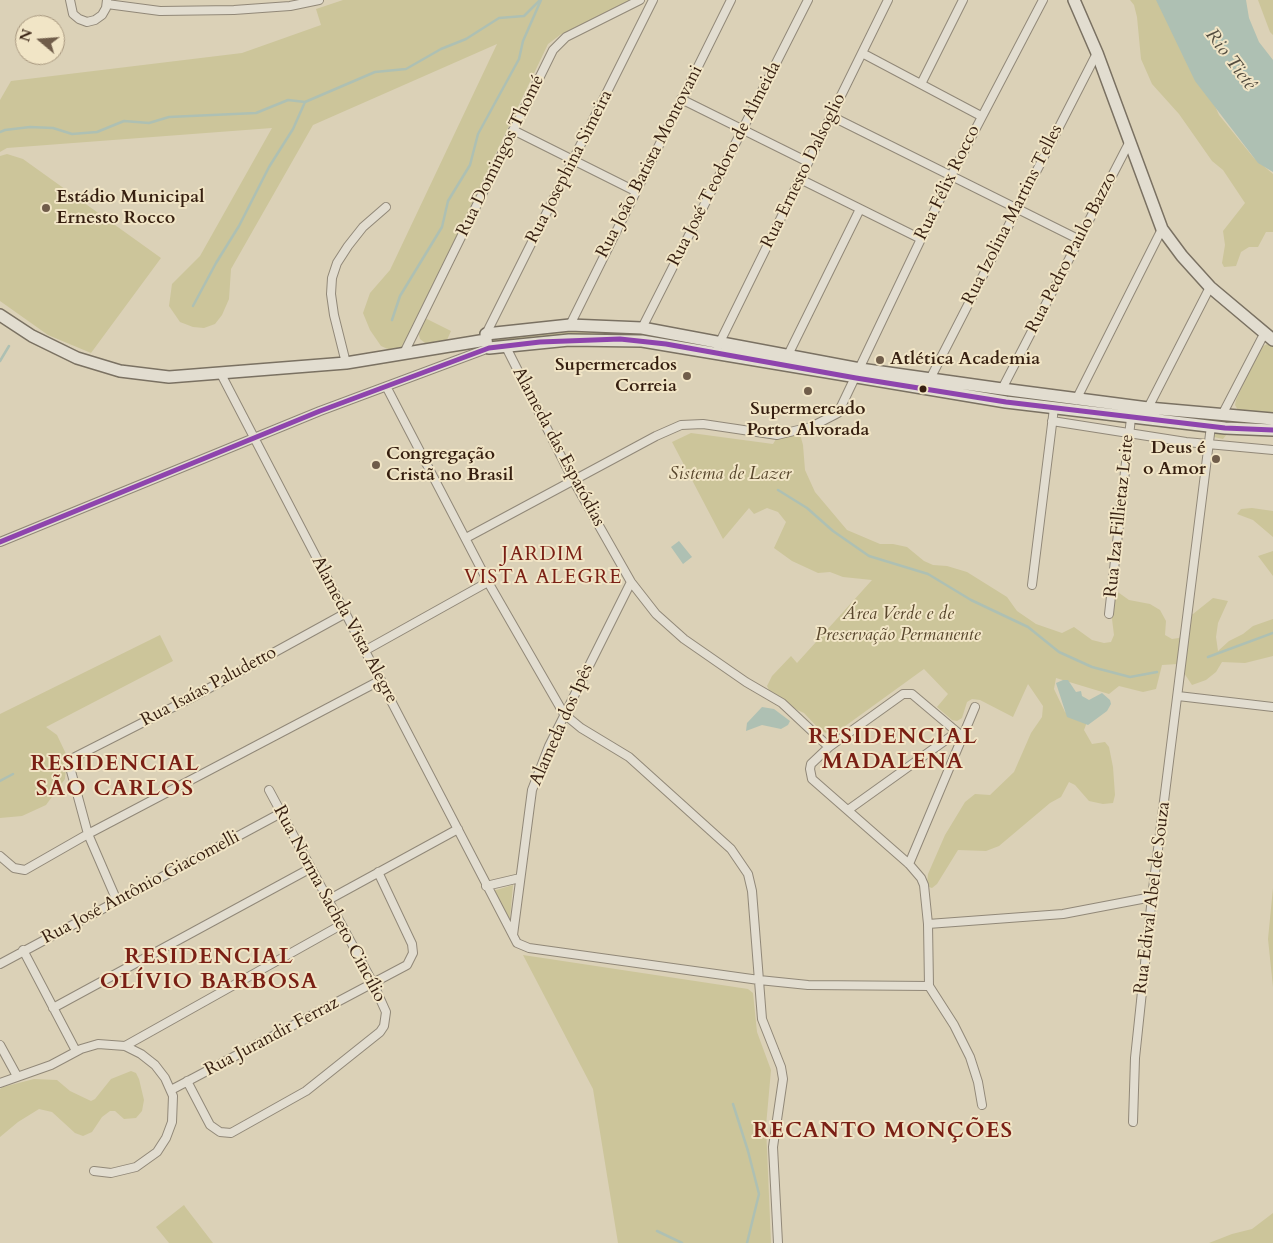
<!DOCTYPE html>
<meta charset="utf-8">
<style>
body{margin:0}
#map{position:relative;width:1273px;height:1243px;overflow:hidden;background:#dbd1b7;font-family:Cardo,serif}
canvas{display:block}
.north{position:absolute;left:15px;top:15px;width:50px;height:50px;box-sizing:border-box;background:#f1e5c6;border:1px solid #a6967d;border-radius:50%;rotate:288deg;font-size:14px;font-weight:700;line-height:20px;text-align:center;color:#361f10}
.north::after{content:'';display:block;margin:auto;width:18px;height:22px;background:#705d4a;clip-path:polygon(50% 0,100% 100%,50% 72%,0 100%)}
</style>
<div id="map">
<canvas width="1273" height="1243"></canvas>
<div class="north">N</div>
</div>
<script>
const context = document.querySelector('canvas').getContext('2d');
context.lineJoin = 'round';
function paint(path, color) { context.fillStyle = color; context.fill(path, 'evenodd'); }
const shape = rows => new Path2D(rows.map(r => 'M' + r).join(''));
function trace(path, color, width, dash) { context.strokeStyle = color; context.lineWidth = width; context.lineCap = dash ? 'butt' : 'round'; context.setLineDash(dash || []); context.stroke(path); }
function label(font, color, halo, rows, align = 'center') {
  context.font = font + ' Cardo,serif'; context.lineWidth = 4; context.setLineDash([]); context.textBaseline = 'middle'; context.strokeStyle = halo; context.fillStyle = color; for (const [text, x, y, turn = 0] of rows) {
    context.save(); context.translate(x, y); context.rotate((+turn || 0) * Math.PI / 180); context.textAlign = isNaN(turn) ? turn : align; if (halo) context.strokeText(text, 0, 0); context.fillText(text, 0, 0); context.restore();
  }
}
paint(shape([
 [343,0,630,0,560,35,548,44,402,350,392,351,381,346,370,330,363,313,370,293,390,270,497,44,313,125,231,269,229,299,222,315,215,324,204,328,193,327,180,322,169,306,172,284,200,256,272,128,7,148,0,152,0,100,11,81,242,53,321,25,316,9],
 [1130,0,1157,0,1201,75,1219,115,1253,157,1273,174,1273,232,1266,232,1258,247,1249,247,1241,252,1236,266,1224,267,1222,263,1225,245,1223,231,1245,203,1223,170,1212,161,1179,114,1152,84,1141,59,1137,17,1134,5],
 [1258,0,1273,0,1273,35,1270,32],
 [7,154,23,159,161,258,91,353,48,335,0,301,0,156],
 [425,318,451,331,447,340,425,343,420,339,418,331],
 [588,330,662,335,707,346,616,335,497,343,494,339],
 [1267,344,1273,345,1273,414,1239,412,1235,405,1236,400,1260,348],
 [789,427,800,434,803,445,805,470,815,492,847,530,880,544,893,544,907,547,924,561,933,565,947,566,967,572,1007,597,1017,611,1036,624,1062,633,1074,627,1092,640,1104,643,1111,642,1114,635,1110,603,1115,590,1129,600,1150,604,1160,610,1166,621,1165,635,1172,639,1179,638,1184,633,1191,614,1193,614,1213,598,1228,601,1218,623,1216,637,1218,651,1229,641,1243,634,1253,626,1273,619,1273,656,1245,663,1222,662,1216,672,1206,680,1192,685,1178,664,1162,665,1156,689,1143,692,1119,686,1109,694,1056,678,1054,689,1065,712,1087,722,1084,730,1092,744,1105,742,1109,747,1113,767,1115,795,1113,803,1103,804,1089,801,1075,785,1069,782,1061,797,1050,803,999,846,986,851,958,850,937,884,932,888,929,887,927,884,928,874,945,835,965,802,975,794,990,795,1014,772,1031,733,1042,717,1043,706,1028,684,1013,717,980,700,972,699,967,702,962,718,957,721,952,720,937,707,948,694,924,669,848,724,835,733,828,734,820,730,804,713,791,707,770,692,767,686,772,676,791,656,797,663,872,580,843,577,830,572,818,573,792,561,774,548,786,522,778,512,767,508,754,514,749,508,723,539,672,442,691,433,773,444,779,434],
 [1215,432,1273,435,1273,437,1227,434,1223,439,1214,437],
 [1252,508,1273,511,1273,537,1253,520,1237,514,1241,509],
 [1273,551,1273,576,1258,556],
 [160,635,173,661,46,727,57,735,67,756,65,779,46,805,22,816,0,818,0,714],
 [513,885,510,918,509,918,493,891],
 [1273,888,1273,987,1268,939],
 [523,955,748,989,753,993,757,1032,771,1070,766,1126,771,1243,618,1243,593,1089],
 [131,1071,136,1073,139,1079,144,1100,142,1111,136,1118,124,1119,115,1111,110,1111,102,1117,92,1132,83,1136,75,1133,52,1112,39,1109,18,1122,0,1137,0,1089,3,1087,34,1079,57,1080,70,1091,91,1101,95,1099,111,1079],
 [184,1205,186,1208,213,1243,169,1243,156,1227],
 [1273,1213,1273,1243,1209,1243,1232,1234,1252,1229]
]), '#ccc59a');
paint(shape([
 [1156,0,1246,0,1249,18,1259,42,1273,60,1273,172,1258,163,1195,81],
 [679,541,692,557,683,564,671,547],
 [1063,680,1068,680,1076,692,1081,691,1082,696,1089,700,1102,693,1110,700,1111,704,1107,711,1088,725,1067,717,1056,683],
 [762,707,774,709,790,721,788,725,781,729,762,725,746,731,747,723]
]), '#aec0b3');
trace(shape([
 [0,132,5,130,30,127,53,128,72,134,97,132,124,121,149,123,169,117,256,113,288,100,305,102,375,72,406,69,441,49,466,39,499,18,524,16,540,0],
 [193,306,216,263,239,226,269,167,293,129,305,102],
 [392,320,400,296,442,227,448,201,470,165,478,134,519,59,523,41,541,0],
 [0,361,9,346],
 [778,490,807,508,833,531,869,556,928,574,971,600,1028,627,1059,652,1092,667,1130,677,1157,672],
 [1208,657,1273,633],
 [0,781,13,774],
 [733,1104,748,1151,759,1194,747,1243],
 [657,1231,682,1243]
]), '#aec0b3', 2.5);
const street = shape([
 [70,0,73,14,79,19,87,22,95,20,102,15,106,8,107,0],
 [107,4,160,11,234,10,290,6,319,0],
 [862,53,981,116],
 [921,84,963,0],
 [681,99,808,162],
 [831,116,1078,239],
 [513,130,635,191],
 [800,179,921,239],
 [570,325,731,0],
 [642,328,808,0],
 [718,346,888,0],
 [506,347,573,480,631,582,656,614,684,639,746,682,782,703,829,747],
 [404,353,553,50,566,37,640,0],
 [788,355,860,209],
 [346,363,334,315,331,294,332,278,337,263,348,246,363,227,386,207],
 [221,374,517,943,529,948,759,980,808,985,929,986],
 [930,379,1097,53],
 [387,388,488,582,564,714,581,728,629,757,731,849,748,874,752,891,762,1019,781,1067,783,1079,773,1147,778,1243],
 [1002,389,1129,143],
 [1076,400,1162,229],
 [1148,408,1210,287],
 [1222,415,1264,334],
 [1052,421,1186,442,1273,450],
 [466,538,656,436,681,425,703,424,777,435,811,427,838,413,951,176,1043,0],
 [0,542,320,411,489,348,486,334,653,0],
 [1032,585,1054,408],
 [1109,614,1131,418],
 [366,650,488,582],
 [1178,696,1273,707],
 [848,810,957,732],
 [0,856,14,868,25,870,88,834,381,680],
 [909,864,975,707],
 [486,886,520,878],
 [328,900,458,829],
 [117,901,88,834,71,771,75,757,193,697,346,613],
 [928,924,1063,914,1152,897],
 [513,935,532,790,549,746,631,582],
 [23,950,76,1051],
 [0,964,281,813],
 [929,986,928,924,924,885,921,878,909,864,812,779,810,769,811,764,829,747,903,694,912,694,963,737],
 [929,986,954,1025,970,1057,978,1082,982,1105],
 [53,1008,311,868],
 [0,1045,17,1076],
 [125,1046,341,925],
 [187,1081,210,1125,220,1132,231,1133,306,1091,380,1032,384,1026,386,1012,373,983,269,790],
 [0,1083,51,1065,81,1049,98,1044,125,1046,141,1054,155,1065,165,1078,173,1096,172,1122,166,1138,157,1152,136,1167,111,1173,94,1171],
 [171,1090,407,965,413,953,412,944,378,872],
 [1133,1122,1135,1058,1152,897,1211,426]
]);
const secondary = shape([
 [1074,0,1097,53,1162,229,1182,256,1210,287,1273,340],
 [0,315,32,336,77,358,120,371,169,377,346,363,486,340],
 [486,334,570,325,642,328,860,369,1002,389,1148,408,1273,419],
 [489,348,569,340,642,341,1006,402,1225,428,1273,430]
]);
trace(street, '#918878', 10);
trace(secondary, '#7a7162', 14);
trace(street, '#e2ddd0', 8);
trace(secondary, '#e2ddd0', 11);
trace(shape([
 [0,542,320,411,489,348,540,342,620,339,666,344,856,378,1006,402,1225,428,1273,430]
]), '#8e44ad', 5);
for (const [x, y, r, color] of [
 [46,208,5,"#705d4a"],
 [880,360,5,"#705d4a"],
 [687,376,5,"#705d4a"],
 [923,389,4.5,"#361f10"],
 [808,391,5,"#705d4a"],
 [1216,459,5,"#705d4a"],
 [376,465,5,"#705d4a"]
]) { const dot = new Path2D(); dot.arc(x, y, r, 0, 2 * Math.PI); context.fillStyle = color; context.fill(dot); trace(dot, '#f1e5c6', 2); }
label('18px', '#361f10', '#f1e5c6', [
 ["Rua Domingos Thomé",501,156,-64],
 ["Rua João Batista Montovani",650,162,-63],
 ["Rua José Teodoro de Almeida",725,164,-63],
 ["Rua Josephina Simeira",570,167,-63],
 ["Rua Ernesto Dalsoglio",804,171,-64],
 ["Rua Félix Rocco",948,183,-64],
 ["Rua Izolina Martins Telles",1013,215,-63],
 ["Rua Pedro Paulo Bazzo",1072,253,-63],
 ["Alameda das Espatódias",558,447,62],
 ["Rua Iza Fillietaz Leite",1120,516,-84],
 ["Alameda Vista Alegre",354,630,62],
 ["Rua Isaías Paludetto",209,687,-28],
 ["Alameda dos Ipês",562,725,-66],
 ["Rua José Antônio Giacomelli",141,888,-28],
 ["Rua Edival Abel de Souza",1153,898,-83],
 ["Rua Norma Sacheto Cincílio",329,904,62],
 ["Rua Jurandir Ferraz",272,1037,-28]
]);
label('bold 18px', '#361f10', '#f1e5c6', [
 ["Estádio Municipal",56,198],
 ["Ernesto Rocco",56,219],
 ["Atlética Academia",890,360],
 ["Supermercados",677,366,"right"],
 ["Correia",677,387,"right"],
 ["Supermercado",808,410,"center"],
 ["Porto Alvorada",808,431,"center"],
 ["Deus é",1206,449,"right"],
 ["o Amor",1206,470,"right"],
 ["Congregação",386,455],
 ["Cristã no Brasil",386,476]
], 'left');
label('italic 18px', '#58462c', '#f1e5c6', [
 ["Sistema de Lazer",730,475],
 ["Área Verde e de",898,615],
 ["Preservação Permanente",898,636]
]);
label('italic 19px', '#544d40', '#f1e5c6', [
 ["Rio Tietê",1230,60,53]
]);
context.letterSpacing = '1px';
label('20px', '#7a1f14', '#f1e5c6', [
 ["JARDIM",543,555],
 ["VISTA ALEGRE",543,578]
]);
context.letterSpacing = '0px';
context.letterSpacing = '1px';
label('bold 22px', '#7a1f14', '#f1e5c6', [
 ["RESIDENCIAL",893,738],
 ["MADALENA",893,763],
 ["RESIDENCIAL",115,765],
 ["SÃO CARLOS",115,790],
 ["RESIDENCIAL",209,958],
 ["OLÍVIO BARBOSA",209,983],
 ["RECANTO MONÇÕES",883,1132]
]);
context.letterSpacing = '0px';
</script>
